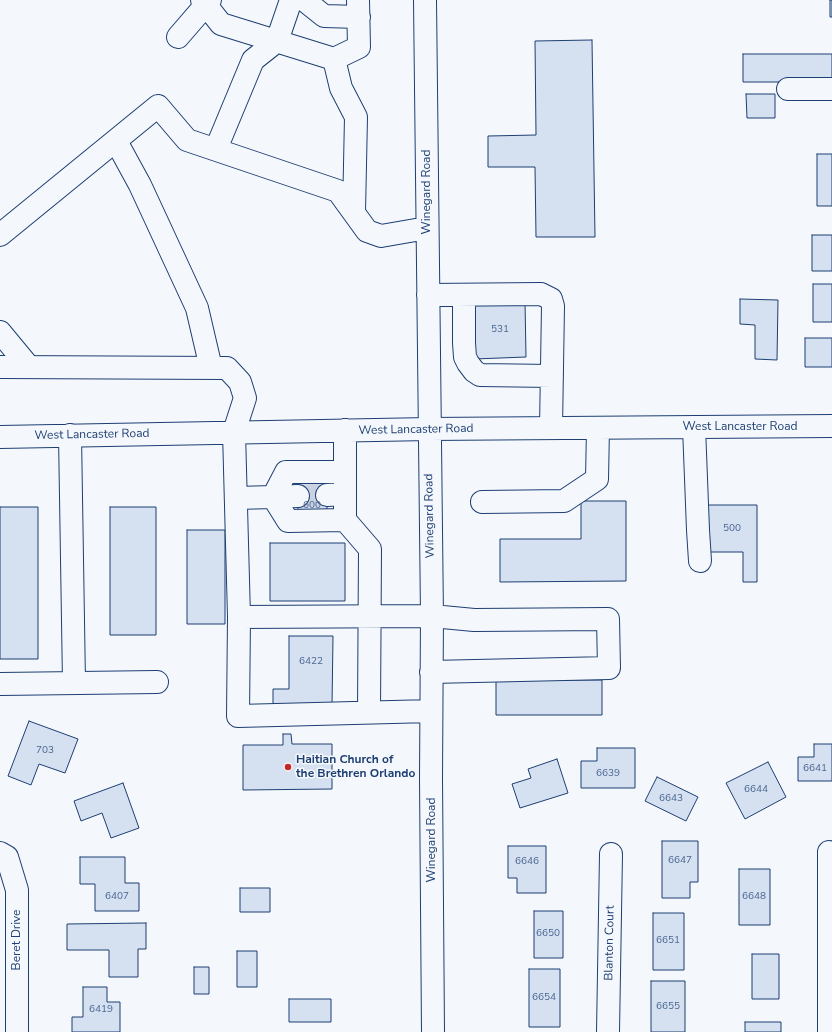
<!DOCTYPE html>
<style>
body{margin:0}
canvas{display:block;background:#f4f7fb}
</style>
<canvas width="832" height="1032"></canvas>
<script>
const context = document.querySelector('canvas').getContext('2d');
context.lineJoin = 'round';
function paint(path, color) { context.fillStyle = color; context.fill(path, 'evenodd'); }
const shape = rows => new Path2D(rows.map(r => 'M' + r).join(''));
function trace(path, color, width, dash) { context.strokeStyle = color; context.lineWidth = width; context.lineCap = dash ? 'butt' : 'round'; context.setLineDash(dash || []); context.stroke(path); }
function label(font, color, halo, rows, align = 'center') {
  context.font = font + ' "Nunito Sans",sans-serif'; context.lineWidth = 3; context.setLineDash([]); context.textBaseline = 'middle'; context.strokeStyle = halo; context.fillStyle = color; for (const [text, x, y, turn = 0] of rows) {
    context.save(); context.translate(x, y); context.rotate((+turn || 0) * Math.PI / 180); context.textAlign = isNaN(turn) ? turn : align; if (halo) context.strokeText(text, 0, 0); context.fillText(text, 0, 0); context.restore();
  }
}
const building = shape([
 [830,0,832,0,832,17,830,17,830,0],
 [592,40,595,237,536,237,535,167,488,167,488,136,536,135,535,41,592,40],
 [743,54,832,54,832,82,743,82,743,54],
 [746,94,775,94,775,118,747,118,746,94],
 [817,154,832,154,832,206,817,206,817,154],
 [812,235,832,235,832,271,812,271,812,235],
 [813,284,832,284,832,322,813,322,813,284],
 [740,299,778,300,777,360,755,359,755,325,740,324,740,299],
 [525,301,526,357,474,359,473,302,525,301],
 [805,338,832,338,832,367,805,367,805,338],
 [298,477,327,477,327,516,298,516,298,477],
 [581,501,626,501,626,581,500,582,500,539,581,539,581,501],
 [706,505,757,505,757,582,743,582,743,552,706,552,706,505],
 [0,507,38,507,38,659,0,659,0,507],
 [110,507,156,507,156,635,110,635,110,507],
 [187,530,225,530,225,624,187,624,187,530],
 [270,543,345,543,345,601,270,601,270,543],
 [289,636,333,636,332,706,273,706,273,689,289,689,289,636],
 [496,680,602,680,602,715,496,715,496,680],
 [29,721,78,739,65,773,39,764,31,785,8,776,29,721],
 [283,734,291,734,292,744,332,744,332,789,243,790,243,745,283,745,283,734],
 [814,744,832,744,832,781,798,781,798,757,814,757,814,744],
 [597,748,635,748,635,788,581,788,581,761,597,761,597,748],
 [557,759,568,793,520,808,512,784,531,778,528,769,557,759],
 [768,762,786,797,745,819,726,783,768,762],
 [657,777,698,797,686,821,645,801,657,777],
 [123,783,139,828,111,838,102,813,81,821,74,801,123,783],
 [662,841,698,841,698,882,690,882,690,898,662,898,662,841],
 [508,846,546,846,546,893,517,893,517,878,508,878,508,846],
 [80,857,125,857,125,883,139,883,139,911,95,911,95,884,80,884,80,857],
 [739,869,770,869,770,925,739,925,739,869],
 [240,888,270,888,270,912,240,912,240,888],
 [534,911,563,911,563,958,534,958,534,911],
 [653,913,684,913,684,970,653,970,653,913],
 [146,923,146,949,138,949,138,977,109,977,109,950,67,950,67,924,146,923],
 [237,951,257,951,257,987,237,987,237,951],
 [752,954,779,954,779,999,752,999,752,954],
 [194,967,209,967,209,994,194,994,194,967],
 [529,969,560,969,560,1027,529,1027,529,969],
 [651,981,685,981,685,1032,651,1032,651,981],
 [83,987,107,987,107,1002,120,1002,120,1032,72,1032,72,1017,83,1017,83,987],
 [289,999,331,999,331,1022,289,1022,289,999],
 [745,1022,781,1022,781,1032,745,1032,745,1022]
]);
paint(building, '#d5e0f0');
trace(building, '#1d3f73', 1);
trace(shape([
 [298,496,327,495]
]), '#c9d2e0', 22, [22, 11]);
const minor = shape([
 [202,0,221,24,334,59,359,47,358,0],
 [304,0,324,16,359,17],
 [425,0,432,616,431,778,433,1032],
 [178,37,210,0],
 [334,59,341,88,356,117,354,212],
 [788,89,832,89],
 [116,141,140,185,197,308,211,368],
 [216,149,253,60,277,41,291,0],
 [0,235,158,106,187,140,338,191,367,231,381,236,427,228],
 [428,295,541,294,551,299,553,306,551,428],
 [464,295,464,343,465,357,468,363,474,371,480,375,552,376],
 [0,332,29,367],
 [0,367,227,368,240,382,245,398,234,432,239,617,238,716,431,711],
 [694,427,698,530,700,561],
 [70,435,74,683],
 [0,437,429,429,832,426],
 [327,495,345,494],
 [298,496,273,497,286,472,345,472],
 [236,498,273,497,288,521,345,520,345,430],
 [482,502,564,501,597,479,598,428],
 [345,520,370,549,369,712],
 [239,617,432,616,474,620,608,619,609,668,431,672],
 [0,684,157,682],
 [829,852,829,1032],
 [0,853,7,857,17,890,17,1032],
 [608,1032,611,854]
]);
trace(minor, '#1d3f73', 24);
trace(minor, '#f4f7fb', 22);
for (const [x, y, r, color] of [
 [288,767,4,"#c62828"]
]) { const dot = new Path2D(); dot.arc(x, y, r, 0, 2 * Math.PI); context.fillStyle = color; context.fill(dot); trace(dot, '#f4f7fb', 1.5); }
label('10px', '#4b6792', null, [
 ["531",500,330],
 ["600",312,506],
 ["500",732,529],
 ["6422",311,662],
 ["703",45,751],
 ["6641",815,769],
 ["6639",608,774],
 ["6644",756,790],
 ["6643",671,799],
 ["6647",680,861],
 ["6646",527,862],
 ["6407",117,897],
 ["6648",754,897],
 ["6650",548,934],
 ["6651",668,941],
 ["6654",544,998],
 ["6655",668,1007],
 ["6419",101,1010]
]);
label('12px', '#1d3f73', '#f4f7fb', [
 ["Winegard Road",427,192,-90],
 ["West Lancaster Road",740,427],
 ["West Lancaster Road",416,430,-1],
 ["West Lancaster Road",92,435,-1],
 ["Winegard Road",430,516,-91],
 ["Winegard Road",432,840,-90],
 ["Beret Drive",17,940,-90],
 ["Blanton Court",610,943,-89]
]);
label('bold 12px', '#1d3f73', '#f4f7fb', [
 ["Haitian Church of",296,760],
 ["the Brethren Orlando",296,774]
], 'left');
</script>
